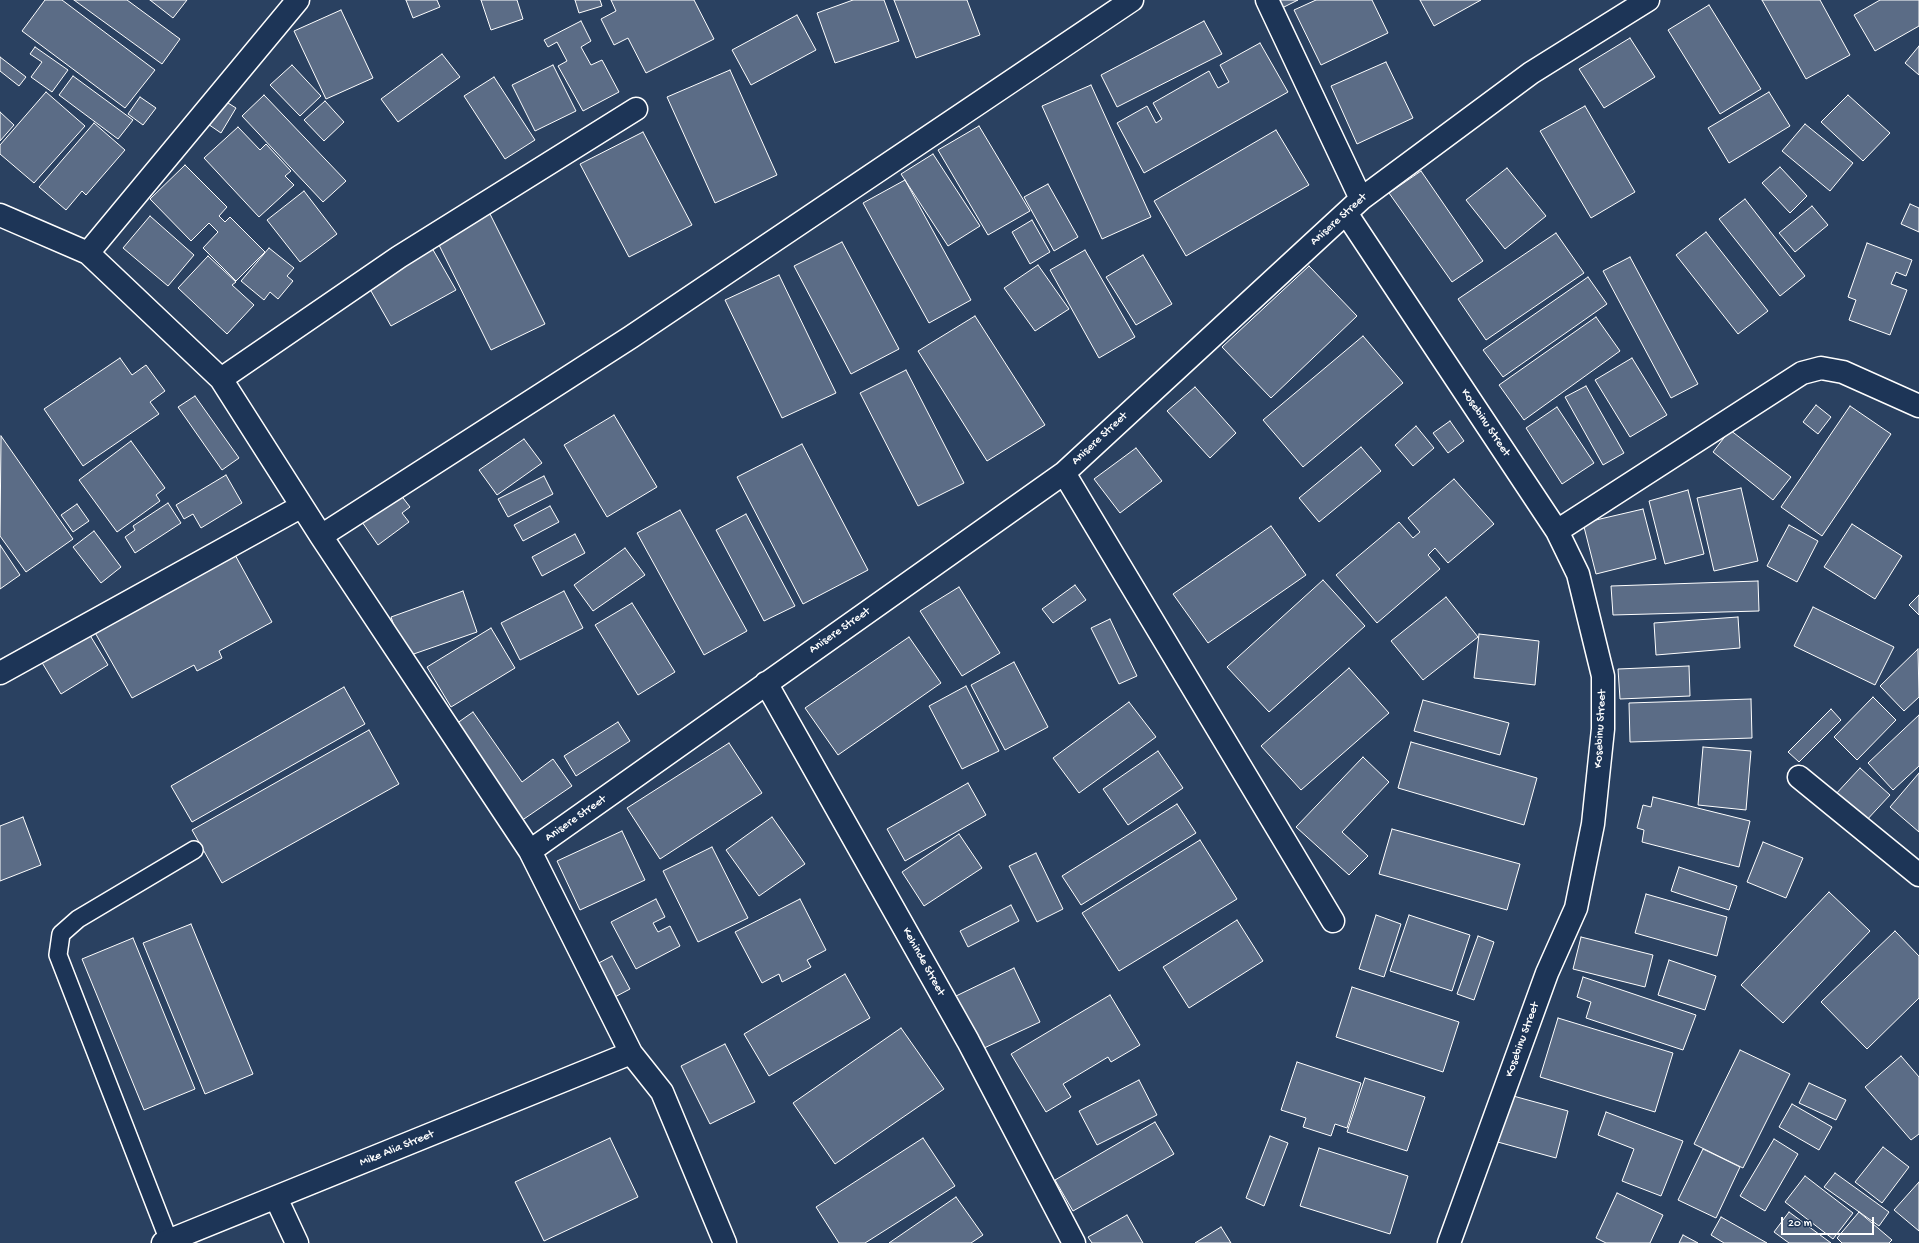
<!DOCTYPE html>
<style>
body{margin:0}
#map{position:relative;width:1919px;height:1243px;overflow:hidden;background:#2a4161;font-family:"Gochi Hand",sans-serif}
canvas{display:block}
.scale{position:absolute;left:1781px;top:1217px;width:93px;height:18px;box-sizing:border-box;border:2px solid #fff;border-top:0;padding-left:5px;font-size:12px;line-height:14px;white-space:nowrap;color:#fff;-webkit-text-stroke:3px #1d3557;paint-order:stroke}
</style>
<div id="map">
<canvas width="1919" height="1243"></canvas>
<div class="scale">20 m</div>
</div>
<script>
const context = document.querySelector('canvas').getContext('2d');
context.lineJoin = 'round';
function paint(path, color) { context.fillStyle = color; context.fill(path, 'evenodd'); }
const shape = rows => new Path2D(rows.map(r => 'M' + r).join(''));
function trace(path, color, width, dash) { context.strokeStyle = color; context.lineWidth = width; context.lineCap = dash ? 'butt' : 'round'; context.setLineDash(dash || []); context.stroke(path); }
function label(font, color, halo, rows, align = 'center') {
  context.font = font + ' "Gochi Hand",sans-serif'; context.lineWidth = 3; context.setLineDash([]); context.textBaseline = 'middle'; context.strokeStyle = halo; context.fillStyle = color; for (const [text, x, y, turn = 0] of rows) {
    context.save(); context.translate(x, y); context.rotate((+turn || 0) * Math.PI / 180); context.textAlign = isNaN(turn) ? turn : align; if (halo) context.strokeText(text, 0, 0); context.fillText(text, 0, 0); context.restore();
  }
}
const building = shape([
 [45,0,62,0,155,70,125,108,22,31,45,0],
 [74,0,127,0,180,39,162,64,74,0],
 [150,0,187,0,173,18,150,0],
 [406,0,437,0,440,7,413,18,406,0],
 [481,0,517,0,523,19,491,30,481,0],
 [575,0,600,0,602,6,579,13,575,0],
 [611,0,694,0,714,39,646,73,628,38,614,45,601,19,616,11,611,0],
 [853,0,884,0,899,41,835,63,817,13,853,0],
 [894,0,967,0,980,35,916,58,894,0],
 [1276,0,1298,0,1280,9,1276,0],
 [1316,0,1372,0,1388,33,1321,65,1294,10,1316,0],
 [1420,0,1481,0,1434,26,1420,0],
 [1762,0,1820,0,1850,55,1806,79,1762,0],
 [1880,0,1919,0,1919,26,1875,51,1854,15,1880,0],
 [1709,5,1761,89,1720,114,1668,30,1709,5],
 [341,10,373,78,326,99,294,31,341,10],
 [797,15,816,50,751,85,732,50,797,15],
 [581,21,591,41,581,47,591,65,602,60,619,92,583,111,558,66,567,61,557,42,548,47,544,40,581,21],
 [1204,21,1222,54,1117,107,1101,75,1204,21],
 [1630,38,1655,77,1604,108,1579,69,1630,38],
 [1260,43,1288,92,1144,173,1117,123,1147,106,1156,123,1162,119,1153,103,1209,71,1218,88,1229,82,1220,65,1260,43],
 [1919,46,1919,75,1905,63,1919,46],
 [35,47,68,70,52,92,31,77,42,62,30,54,35,47],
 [442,54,460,77,398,122,381,99,442,54],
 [0,57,26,77,19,86,0,71,0,57],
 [1386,62,1413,118,1357,144,1331,86,1386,62],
 [292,65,321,96,300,116,270,85,292,65],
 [553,65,576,111,535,131,512,85,553,65],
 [730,70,777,175,715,203,667,97,730,70],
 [73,76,133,120,118,139,59,95,73,76],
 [494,77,535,140,505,159,464,96,494,77],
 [1091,85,1151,217,1102,239,1042,106,1091,85],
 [46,92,85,126,34,183,0,154,0,145,46,92],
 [1769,92,1790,126,1729,163,1708,128,1769,92],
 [264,95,346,181,323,202,242,116,264,95],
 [1848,95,1890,133,1863,161,1821,122,1848,95],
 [140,97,156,108,143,125,128,114,140,97],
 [220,98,236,108,221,133,205,122,220,98],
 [325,101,344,122,324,141,304,120,325,101],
 [1585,106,1635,192,1591,218,1540,131,1585,106],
 [0,112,14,125,0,141,0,112],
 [94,123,125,150,86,195,82,191,66,210,39,187,94,123],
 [1805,124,1853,163,1830,191,1782,151,1805,124],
 [979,126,1030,211,988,235,938,150,979,126],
 [238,127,260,150,266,144,291,171,285,176,294,185,259,217,204,158,238,127],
 [1276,130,1309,185,1186,256,1154,201,1276,130],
 [643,132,692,225,629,257,580,164,643,132],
 [933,154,980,226,948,246,901,174,933,154],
 [185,165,227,207,219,216,225,222,230,217,265,252,236,281,203,248,218,232,209,223,191,241,150,199,185,165],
 [1780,167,1807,196,1790,213,1762,183,1780,167],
 [1507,168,1546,216,1505,249,1466,200,1507,168],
 [1421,171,1483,261,1452,282,1389,193,1421,171],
 [905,180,971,300,929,323,863,203,905,180],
 [1048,184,1078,237,1054,251,1024,197,1048,184],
 [304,191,337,234,300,262,267,220,304,191],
 [1745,199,1805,276,1780,296,1719,219,1745,199],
 [1910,204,1919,208,1919,232,1901,224,1910,204],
 [1812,206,1828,225,1795,252,1779,233,1812,206],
 [489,212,545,324,491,350,436,239,489,212],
 [150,216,194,255,168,286,123,248,150,216],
 [1032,220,1050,252,1030,264,1012,232,1032,220],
 [1706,232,1768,311,1738,334,1676,255,1706,232],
 [1556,233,1584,273,1486,340,1458,299,1556,233],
 [842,242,899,349,851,374,794,266,842,242],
 [1867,243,1912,260,1906,276,1896,272,1891,284,1907,290,1890,335,1849,320,1856,300,1848,297,1867,243],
 [269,248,294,268,287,276,293,281,278,299,270,292,264,300,241,281,269,248],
 [432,248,456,290,391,326,367,284,432,248],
 [1085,250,1135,337,1099,358,1050,270,1085,250],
 [1143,255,1172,304,1136,325,1106,277,1143,255],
 [208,256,236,282,232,285,254,305,227,334,178,288,208,256],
 [1630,257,1698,384,1671,398,1603,271,1630,257],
 [1038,265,1069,309,1035,331,1004,288,1038,265],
 [1309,266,1357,316,1271,398,1222,347,1309,266],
 [779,275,836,393,782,418,725,300,779,275],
 [1588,277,1607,304,1503,377,1483,350,1588,277],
 [975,316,1045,425,987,461,918,351,975,316],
 [1596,317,1620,351,1524,420,1499,385,1596,317],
 [1363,336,1403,383,1303,467,1263,420,1363,336],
 [120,358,132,375,146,365,165,391,150,402,159,414,83,466,44,409,120,358],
 [1632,358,1667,415,1630,437,1595,380,1632,358],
 [906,370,964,483,918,506,860,393,906,370],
 [1586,386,1624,453,1603,465,1565,397,1586,386],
 [1195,387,1236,433,1210,458,1167,411,1195,387],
 [195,396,239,458,222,470,178,407,195,396],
 [1816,405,1831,417,1818,434,1803,422,1816,405],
 [1850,406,1891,434,1822,536,1781,507,1850,406],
 [1557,407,1594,463,1562,484,1526,428,1557,407],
 [614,415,657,487,607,517,564,445,614,415],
 [1450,421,1464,441,1448,453,1433,433,1450,421],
 [1416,426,1434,448,1413,466,1395,445,1416,426],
 [1730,430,1791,477,1773,500,1713,452,1730,430],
 [1,436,73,539,26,572,0,536,1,436],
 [524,439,542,463,497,495,479,470,524,439],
 [131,441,165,488,156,495,160,501,117,532,79,480,131,441],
 [802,444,868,570,803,604,737,477,802,444],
 [1361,447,1381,471,1319,522,1299,498,1361,447],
 [1136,448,1162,481,1120,513,1094,479,1136,448],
 [226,475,242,503,201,528,193,514,184,519,176,505,226,475],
 [544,476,553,494,508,517,498,499,544,476],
 [1454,479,1494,524,1448,563,1435,548,1428,555,1440,569,1377,623,1336,575,1399,522,1413,538,1420,532,1408,518,1454,479],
 [1741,488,1758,561,1714,571,1697,498,1741,488],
 [1688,490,1704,554,1665,564,1649,501,1688,490],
 [400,494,410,507,402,513,409,522,378,545,362,522,400,494],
 [168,503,181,523,135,553,125,537,135,530,133,526,168,503],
 [77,504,89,521,73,532,61,515,77,504],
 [550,506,559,522,523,541,514,525,550,506],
 [1643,509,1656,559,1596,574,1583,523,1643,509],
 [680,510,747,631,704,655,637,533,680,510],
 [746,514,795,606,764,621,716,530,746,514],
 [1852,524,1902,556,1875,599,1824,567,1852,524],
 [1789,525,1818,541,1797,582,1767,566,1789,525],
 [1271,526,1306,575,1208,643,1173,594,1271,526],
 [94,531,121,567,101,583,73,547,94,531],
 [575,534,585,553,542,576,532,557,575,534],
 [0,545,20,575,0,589,0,545],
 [625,548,645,575,593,611,574,585,625,548],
 [234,553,272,622,219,651,222,658,197,671,194,665,132,698,93,629,234,553],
 [1323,580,1365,626,1269,712,1227,667,1323,580],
 [1758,581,1759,611,1613,615,1611,586,1758,581],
 [1075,585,1086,600,1053,623,1042,609,1075,585],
 [959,587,1000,653,962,676,920,611,959,587],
 [463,591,477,632,405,657,391,617,463,591],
 [564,591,583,628,520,660,501,623,564,591],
 [1919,595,1919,615,1909,605,1919,595],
 [1446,597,1478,637,1423,680,1391,641,1446,597],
 [632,603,675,672,638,695,595,625,632,603],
 [1813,607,1894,647,1875,685,1794,646,1813,607],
 [1738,617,1740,648,1656,655,1654,623,1738,617],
 [1110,619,1137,676,1119,684,1091,628,1110,619],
 [85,627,108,665,61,694,38,656,85,627],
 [491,628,515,668,451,707,427,667,491,628],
 [1479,634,1539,641,1535,685,1474,678,1479,634],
 [909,637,941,683,838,755,805,708,909,637],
 [1918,649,1919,697,1904,711,1880,686,1918,649],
 [1014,662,1048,727,1005,750,971,685,1014,662],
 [1689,666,1690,696,1620,699,1618,669,1689,666],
 [1349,668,1389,713,1301,790,1261,746,1349,668],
 [966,686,999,751,962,769,929,706,966,686],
 [344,687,365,724,192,822,171,786,344,687],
 [1873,697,1896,720,1857,760,1834,737,1873,697],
 [1751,699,1752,738,1630,742,1629,703,1751,699],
 [1423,700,1509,723,1500,755,1414,731,1423,700],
 [1129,702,1156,737,1079,793,1053,758,1129,702],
 [1831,709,1841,720,1799,762,1788,752,1831,709],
 [473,712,522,782,553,759,572,786,521,821,453,726,473,712],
 [1919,715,1919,766,1893,790,1868,763,1919,715],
 [618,722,630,741,576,776,564,756,618,722],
 [369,730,399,784,222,883,192,830,369,730],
 [1411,742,1537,778,1524,825,1398,788,1411,742],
 [729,743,762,793,660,859,627,808,729,743],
 [1703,747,1751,751,1746,810,1698,805,1703,747],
 [1158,751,1183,788,1128,825,1103,789,1158,751],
 [1363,757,1389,782,1342,832,1368,856,1349,875,1296,827,1363,757],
 [1860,768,1890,795,1864,823,1834,796,1860,768],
 [1919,773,1919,832,1890,807,1919,773],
 [968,783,986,815,905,861,887,829,968,783],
 [1653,797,1750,821,1739,867,1642,842,1644,830,1637,828,1643,805,1651,807,1653,797],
 [1177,804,1196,833,1081,905,1062,876,1177,804],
 [23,817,41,865,0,881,0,826,23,817],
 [772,817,805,864,759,896,726,850,772,817],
 [1392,829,1520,864,1507,910,1379,874,1392,829],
 [622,831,645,880,580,910,557,861,622,831],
 [959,834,982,868,924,906,902,872,959,834],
 [1200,840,1237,899,1119,971,1082,913,1200,840],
 [1763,842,1803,858,1786,898,1747,882,1763,842],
 [712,847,748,918,698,942,663,871,712,847],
 [1036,853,1063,909,1037,922,1009,866,1036,853],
 [1679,867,1737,886,1729,910,1671,891,1679,867],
 [1829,892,1870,931,1783,1023,1741,985,1829,892],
 [1646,894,1727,917,1717,956,1635,933,1646,894],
 [656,899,665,917,653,923,658,932,670,926,680,946,636,969,611,922,656,899],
 [800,899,826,950,807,960,811,967,782,982,779,974,762,983,735,932,800,899],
 [1011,905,1019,921,968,947,960,931,1011,905],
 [1376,915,1401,924,1384,977,1359,969,1376,915],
 [1409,915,1470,935,1452,991,1390,971,1409,915],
 [1237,920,1263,961,1189,1008,1163,967,1237,920],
 [191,924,253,1074,205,1094,143,943,191,924],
 [1895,931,1919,956,1919,998,1867,1049,1821,1002,1895,931],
 [1478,936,1494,942,1474,1000,1457,994,1478,936],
 [1581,937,1653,955,1645,987,1573,969,1581,937],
 [133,938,195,1089,144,1110,82,959,133,938],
 [612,956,630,989,611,999,593,966,612,956],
 [1669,960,1716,976,1705,1010,1658,995,1669,960],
 [1014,968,1040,1022,982,1049,956,996,1014,968],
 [845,974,870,1018,769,1076,744,1034,845,974],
 [1583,977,1696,1015,1683,1050,1586,1018,1591,1002,1577,997,1583,977],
 [1352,987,1459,1022,1443,1072,1336,1037,1352,987],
 [1110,995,1140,1045,1111,1062,1108,1057,1063,1084,1071,1097,1046,1112,1011,1054,1110,995],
 [1558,1018,1673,1053,1655,1112,1540,1077,1558,1018],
 [901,1028,944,1089,835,1164,793,1103,901,1028],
 [725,1044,755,1102,710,1124,681,1066,725,1044],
 [1740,1050,1790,1074,1743,1168,1694,1144,1740,1050],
 [1901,1056,1919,1077,1919,1134,1911,1140,1865,1087,1901,1056],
 [1297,1062,1361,1083,1347,1128,1335,1124,1331,1136,1303,1127,1306,1118,1281,1110,1297,1062],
 [1365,1078,1425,1097,1407,1151,1347,1132,1365,1078],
 [1139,1080,1157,1115,1097,1145,1079,1111,1139,1080],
 [1809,1083,1846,1100,1836,1120,1799,1103,1809,1083],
 [1506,1094,1568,1111,1556,1158,1494,1141,1506,1094],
 [1792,1104,1832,1127,1819,1150,1779,1127,1792,1104],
 [1606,1112,1683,1141,1661,1196,1622,1181,1634,1149,1598,1135,1606,1112],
 [1155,1122,1174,1154,1073,1211,1055,1180,1155,1122],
 [1270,1136,1288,1143,1264,1206,1246,1198,1270,1136],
 [610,1138,638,1197,544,1241,515,1182,610,1138],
 [923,1138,955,1186,865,1243,839,1243,816,1207,923,1138],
 [1774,1139,1798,1154,1765,1211,1740,1196,1774,1139],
 [1883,1147,1909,1167,1882,1203,1855,1182,1883,1147],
 [1319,1148,1408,1176,1390,1234,1300,1206,1319,1148],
 [1703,1149,1740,1167,1716,1218,1678,1200,1703,1149],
 [1835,1173,1889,1212,1879,1226,1824,1187,1835,1173],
 [1805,1176,1853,1213,1833,1239,1785,1202,1805,1176],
 [1919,1182,1919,1231,1894,1210,1919,1182],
 [1617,1193,1663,1215,1650,1243,1606,1243,1596,1238,1617,1193],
 [956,1197,983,1235,971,1243,889,1243,956,1197],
 [1789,1212,1831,1243,1789,1243,1774,1232,1789,1212],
 [1859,1212,1892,1240,1889,1243,1842,1243,1837,1238,1859,1212],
 [1127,1215,1143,1243,1092,1243,1088,1237,1127,1215],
 [1721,1217,1767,1243,1724,1243,1711,1235,1721,1217],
 [1221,1227,1231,1243,1195,1243,1221,1227],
 [1683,1235,1698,1243,1679,1243,1683,1235]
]);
paint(building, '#5b6c86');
trace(building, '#fff', 1);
const lane = shape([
 [169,1241,58,955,61,934,78,919,194,850]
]);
const street = shape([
 [1267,0,1361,199],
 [1346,213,1557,531,1578,574,1603,676,1603,729,1593,824,1576,908,1547,973,1449,1243],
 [0,215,88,253,221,379,321,536,530,851,631,1053,662,1092,725,1243],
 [88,253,298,0],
 [221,379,399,257,636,109],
 [1064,473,1333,921],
 [1557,531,1802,373,1821,368,1843,372,1919,406],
 [321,536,631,337,1132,0],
 [0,673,302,506],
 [766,683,968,1041,1074,1243],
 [1799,777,1919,875],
 [530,851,1064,473,1361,199,1531,73,1648,0],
 [276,1198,297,1243],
 [163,1243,631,1053]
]);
trace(lane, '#fff', 20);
trace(street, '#fff', 25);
trace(lane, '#1d3557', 17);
trace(street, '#1d3557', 22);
label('12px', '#fff', '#1d3557', [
 ["Anisere Street",1339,220,-42],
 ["Kosebinu Street",1485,423,56],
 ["Anisere Street",1100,439,-43],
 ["Anisere Street",840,631,-35],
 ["Kosebinu Street",1601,729,-87],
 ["Anisere Street",576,819,-35],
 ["Kehinde Street",923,962,61],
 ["Kosebinu Street",1523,1040,-70],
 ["Mike Alia Street",397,1149,-22]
]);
</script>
